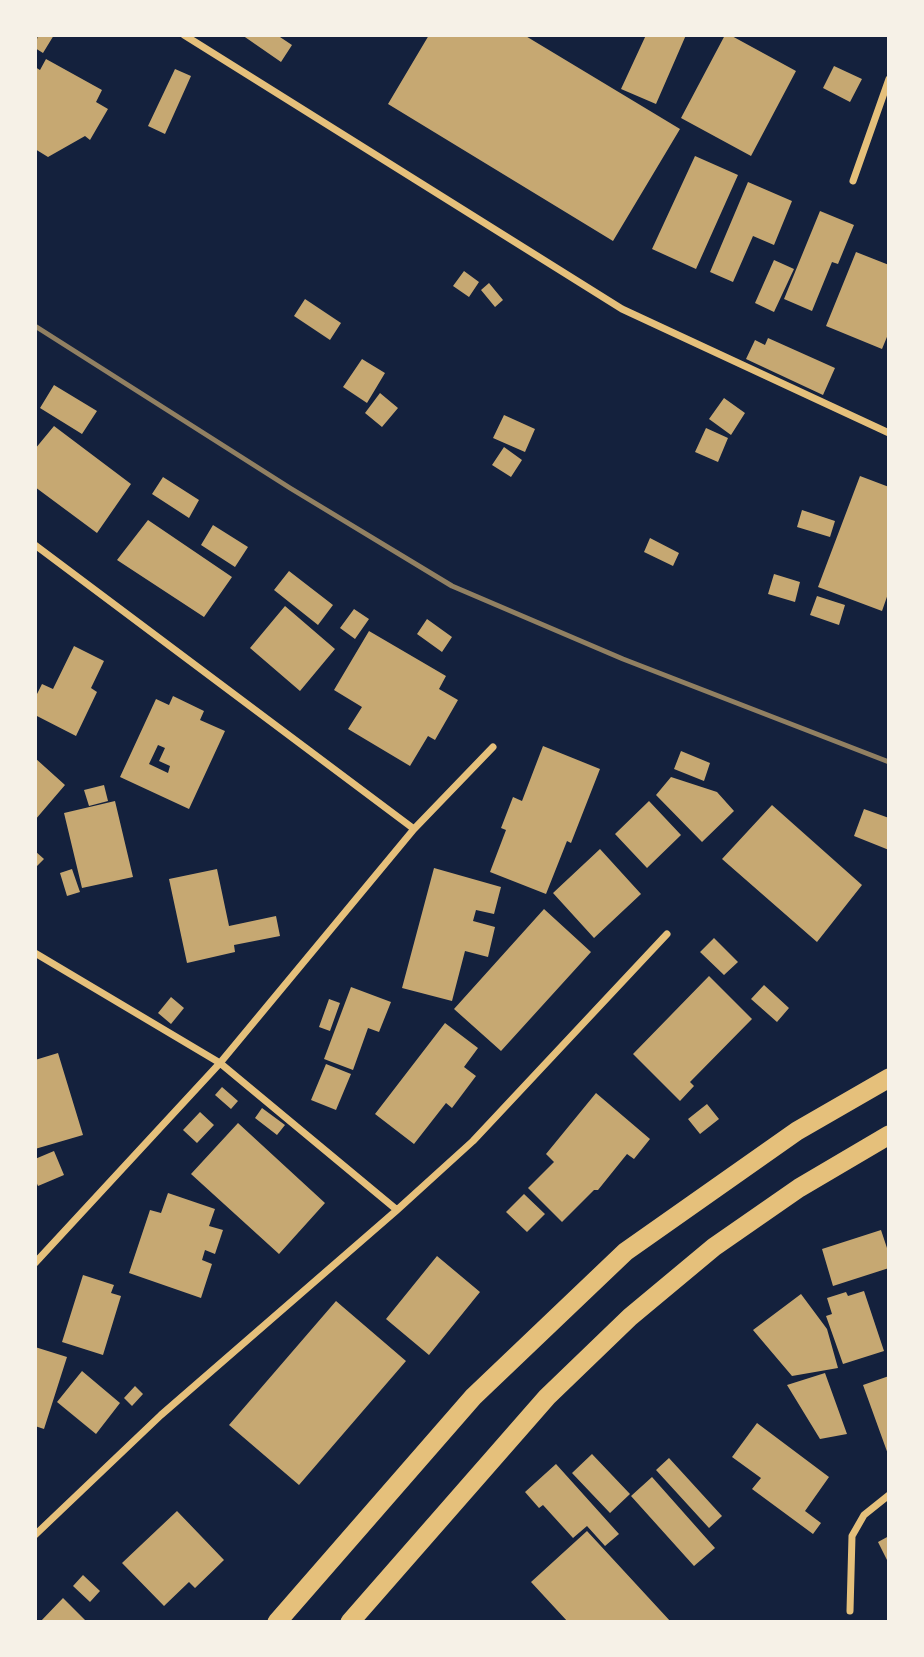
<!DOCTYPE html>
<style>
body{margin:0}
#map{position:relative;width:924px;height:1657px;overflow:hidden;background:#14213d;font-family:Signika,sans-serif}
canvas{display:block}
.frame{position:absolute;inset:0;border:37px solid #f6f1e7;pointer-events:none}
</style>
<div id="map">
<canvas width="924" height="1657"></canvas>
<div class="frame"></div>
</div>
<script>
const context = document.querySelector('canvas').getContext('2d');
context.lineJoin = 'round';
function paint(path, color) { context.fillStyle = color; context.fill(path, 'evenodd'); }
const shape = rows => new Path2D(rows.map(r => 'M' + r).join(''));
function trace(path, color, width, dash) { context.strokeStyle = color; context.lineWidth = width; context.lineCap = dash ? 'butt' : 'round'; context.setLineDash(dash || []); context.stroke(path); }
paint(shape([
 [38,35,54,35,43,53,35,48],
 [242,35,277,35,292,45,281,62],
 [429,35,524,35,680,129,613,241,388,104],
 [646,35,686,35,656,104,621,89],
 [725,35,730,35,796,71,751,156,681,118],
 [46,59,102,90,96,102,108,109,90,140,85,136,48,157,35,149,35,67,40,70],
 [834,66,862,79,850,102,823,88],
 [175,69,191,76,165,134,148,126],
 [695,156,738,175,696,269,652,249],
 [748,182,792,201,774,245,753,236,733,282,710,272],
 [820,211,854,225,838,264,832,262,812,311,784,299],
 [856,252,889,265,889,332,882,349,826,326],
 [774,260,794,269,774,312,755,303],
 [464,271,479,282,469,297,453,286],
 [489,283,503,300,495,307,481,290],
 [305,299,341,323,330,340,294,316],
 [768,338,835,368,823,395,746,359,755,340,765,345],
 [362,359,385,373,367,403,343,387],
 [54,385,97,411,82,434,40,408],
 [380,393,398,408,382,427,365,413],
 [724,398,745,413,731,435,709,419],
 [504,415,535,429,525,452,493,438],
 [54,426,131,484,97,533,35,487,35,449],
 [706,428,728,438,718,462,695,452],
 [504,447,522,460,511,477,492,465],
 [860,476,889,487,889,591,882,611,818,587],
 [163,477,199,500,189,518,152,494],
 [802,510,835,521,830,537,797,527],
 [148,520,232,577,204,617,117,560],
 [213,525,248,547,235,567,201,545],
 [650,538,679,553,673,566,644,552],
 [289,571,333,605,318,625,274,590],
 [774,574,800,582,795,602,768,594],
 [817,596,845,605,839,625,810,615],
 [285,606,335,649,300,691,250,648],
 [354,609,369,619,355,639,340,628],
 [427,619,452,637,442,652,417,634],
 [369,631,446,676,439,689,458,700,435,740,428,736,410,766,348,729,362,707,334,690],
 [74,646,104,661,91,688,97,692,76,736,35,715,35,698,42,684,53,689],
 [173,696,204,711,200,720,225,731,189,809,120,777,156,699,169,705],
 [158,745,165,748,159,761,170,766,168,773,149,764],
 [543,746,600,769,571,843,567,841,546,894,490,872,506,830,501,828,513,797,522,801],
 [681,751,710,763,704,781,674,769],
 [35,758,65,785,35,820],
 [671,777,717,792,734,811,702,842,656,795],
 [104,785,108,801,89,806,84,790],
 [115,801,133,877,82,888,64,813],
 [649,801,681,835,647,868,615,834],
 [772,805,862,885,817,942,722,859],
 [864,809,889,818,889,850,854,836],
 [600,849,641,894,594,938,553,893],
 [35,851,44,859,35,868],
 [434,868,501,887,494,914,476,910,473,921,495,927,488,957,465,951,452,1001,402,988],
 [72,869,80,892,67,896,60,873],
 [217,869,229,926,276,916,280,936,234,945,235,952,187,963,169,879],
 [544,909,591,952,501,1051,454,1009],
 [714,938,738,962,724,975,700,952],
 [709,976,752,1019,690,1082,694,1086,680,1101,633,1054],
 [764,985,789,1008,777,1022,751,999],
 [351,987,391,1002,379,1032,368,1028,353,1070,324,1059],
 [171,997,184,1008,171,1024,158,1013],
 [329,999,340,1003,330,1031,319,1027],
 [445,1023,478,1048,464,1067,476,1076,452,1108,446,1103,414,1144,375,1114],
 [58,1053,83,1135,35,1149,35,1060],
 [326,1064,351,1074,336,1110,311,1100],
 [222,1087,238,1101,231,1109,215,1095],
 [596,1093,650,1139,634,1159,627,1154,598,1190,594,1190,562,1222,528,1188,554,1162,546,1154],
 [707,1104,719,1119,700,1134,688,1119],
 [262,1108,285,1125,277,1135,255,1118],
 [200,1112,214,1125,197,1143,183,1130],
 [238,1123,325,1203,279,1254,191,1174],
 [54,1151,64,1175,38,1186,35,1179,35,1159],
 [168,1193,215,1209,209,1226,223,1230,215,1254,205,1250,202,1260,212,1264,201,1298,129,1273,150,1210,161,1213],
 [524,1194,545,1214,527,1232,506,1212],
 [881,1230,889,1254,889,1268,833,1286,822,1249],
 [437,1256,480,1292,429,1355,386,1319],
 [83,1275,114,1285,111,1293,121,1296,103,1355,62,1342],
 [864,1291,884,1351,843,1364,826,1316,832,1314,827,1298,846,1292,848,1296],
 [801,1294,827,1329,838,1368,792,1376,753,1330],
 [336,1301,406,1361,299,1485,229,1425],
 [35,1347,67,1357,44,1429,35,1426],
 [82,1371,120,1403,96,1434,57,1402],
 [825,1373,847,1434,820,1439,787,1385],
 [889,1376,889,1457,863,1385],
 [135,1386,143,1394,132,1406,124,1398],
 [757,1423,829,1477,805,1511,821,1523,813,1534,752,1489,761,1478,732,1457],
 [592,1454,630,1494,610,1513,572,1473],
 [669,1458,722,1516,709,1528,656,1470],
 [556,1464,619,1534,605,1546,587,1526,573,1538,543,1505,539,1508,525,1492],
 [652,1477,715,1548,694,1566,631,1496],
 [177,1511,224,1560,195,1588,189,1582,164,1606,122,1563],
 [587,1531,671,1622,568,1622,531,1582],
 [889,1536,889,1564,878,1542],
 [83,1575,100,1591,90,1602,73,1586],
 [63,1598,87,1622,40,1622]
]), '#c6a872');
trace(shape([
 [184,35,622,309,889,433],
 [853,181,889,79],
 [35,545,414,829],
 [35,953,220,1063,397,1210],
 [35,1263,220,1063,414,829,493,747],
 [35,1535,161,1415,397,1210,473,1141,667,934],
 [850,1611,852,1536,864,1515,889,1495]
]), '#e5c07b', 7);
trace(shape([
 [277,1622,474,1396,625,1252,797,1131,889,1078],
 [350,1622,547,1397,630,1317,714,1247,799,1188,889,1135]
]), '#e5c07b', 19);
trace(shape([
 [35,326,290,488,452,586,623,659,889,762]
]), '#918062', 5);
</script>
